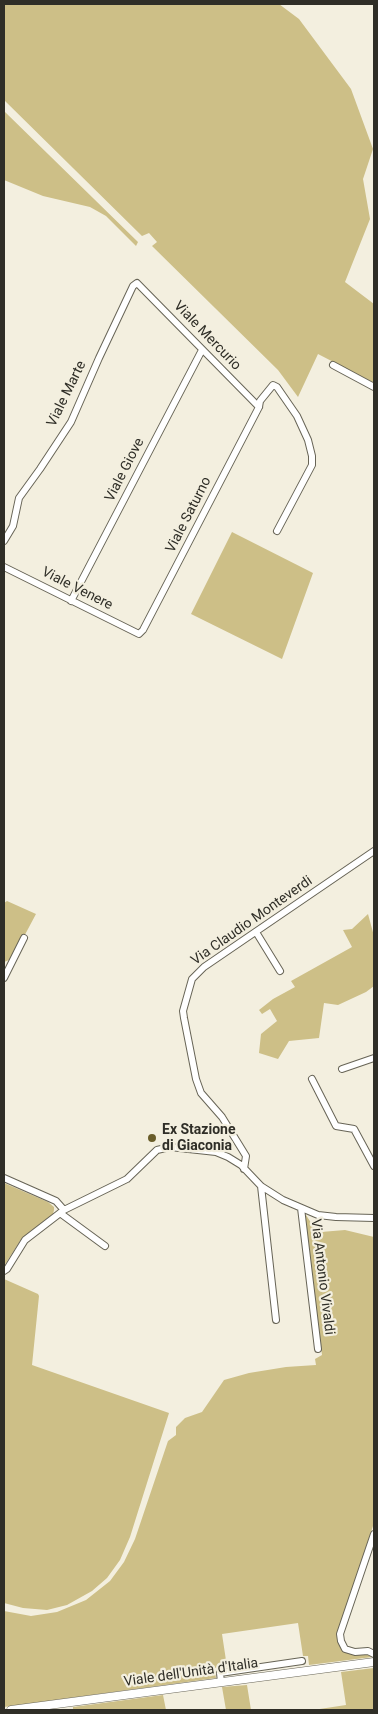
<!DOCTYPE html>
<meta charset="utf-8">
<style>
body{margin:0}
#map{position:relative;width:378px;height:1714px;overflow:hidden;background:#f3efdf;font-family:Roboto,sans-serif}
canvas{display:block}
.frame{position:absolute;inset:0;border:5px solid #2f2e27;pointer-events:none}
</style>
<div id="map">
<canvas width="378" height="1714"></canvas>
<div class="frame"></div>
</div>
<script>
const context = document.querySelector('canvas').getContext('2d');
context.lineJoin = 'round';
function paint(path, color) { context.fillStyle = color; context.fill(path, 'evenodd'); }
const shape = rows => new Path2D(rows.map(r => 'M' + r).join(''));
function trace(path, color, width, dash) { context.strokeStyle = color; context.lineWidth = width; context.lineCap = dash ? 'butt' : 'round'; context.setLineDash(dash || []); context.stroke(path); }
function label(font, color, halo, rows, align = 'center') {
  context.font = font + ' Roboto,sans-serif'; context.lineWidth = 4.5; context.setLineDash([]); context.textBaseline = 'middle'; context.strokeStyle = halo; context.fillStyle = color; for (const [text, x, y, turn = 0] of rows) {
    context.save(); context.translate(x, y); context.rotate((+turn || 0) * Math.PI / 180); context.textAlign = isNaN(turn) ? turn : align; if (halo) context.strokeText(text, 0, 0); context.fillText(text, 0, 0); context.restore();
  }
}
paint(shape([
 [4,4,279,4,299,19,351,89,373,149,363,179,370,219,345,282,374,304,374,383,318,354,298,397,278,370,152,246,157,242,149,233,142,236,4,100],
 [4,111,138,242,136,246,106,216,90,207,43,196,4,180],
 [232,532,313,573,282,659,191,614],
 [7,901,36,914,12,959,4,962,4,903],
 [368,914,374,936,374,986,366,992,338,1005,324,1003,319,1038,289,1041,278,1059,259,1053,261,1034,277,1021,270,1009,262,1014,259,1010,273,999,295,987,291,981,352,947,343,930,352,929],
 [4,1183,48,1202,54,1207,54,1210,53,1214,20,1241,4,1266],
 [304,1214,306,1215,315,1229,321,1232,345,1230,374,1237,374,1523,337,1635,339,1644,343,1650,350,1654,366,1654,372,1657,309,1665,308,1656,303,1656,298,1623,222,1634,227,1667,214,1668,216,1678,4,1707,4,1611,31,1616,57,1612,86,1600,110,1581,124,1562,135,1539,168,1441,176,1435,176,1427,185,1418,202,1412,224,1380,249,1373,286,1367,316,1365,315,1359,322,1355],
 [4,1279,38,1294,39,1296,32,1365,169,1413,130,1537,120,1560,107,1578,92,1591,67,1605,47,1610,23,1608,4,1603],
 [374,1668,374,1710,313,1710,346,1705,341,1672],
 [247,1685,251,1710,226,1710,222,1687],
 [163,1695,166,1710,73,1710,73,1707]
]), '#cdbf87');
const minor = shape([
 [333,365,374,387],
 [4,541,13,526,19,498,40,469,71,422,99,358,133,286,137,283,259,407],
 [4,567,139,634,143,630,259,407,260,401,273,385,277,387,297,416,308,440,312,456,312,465,277,531],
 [71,601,202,350],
 [256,932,280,971],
 [4,978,24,938],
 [342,1069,374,1058],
 [312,1079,336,1126,354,1129,374,1166],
 [244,1169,246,1156,222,1117,201,1093,196,1079,184,1018,183,1011,192,979,204,967,374,851],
 [4,1178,56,1201,64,1210,127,1179,157,1150,170,1147,216,1152,228,1157,241,1165,261,1186,283,1200,318,1215,336,1217,374,1218],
 [261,1186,276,1320],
 [301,1208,318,1349],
 [60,1213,105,1246],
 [4,1271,7,1269,25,1240,64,1210],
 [374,1534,340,1634,341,1641,345,1649,355,1652,368,1651,374,1654],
 [221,1682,220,1673,302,1661]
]);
const tertiary = shape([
 [11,1710,374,1662]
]);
trace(minor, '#676456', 8);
trace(tertiary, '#676456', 9);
trace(minor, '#fff', 6);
trace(tertiary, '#fff', 8);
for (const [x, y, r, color] of [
 [152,1138,5,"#695d2a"]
]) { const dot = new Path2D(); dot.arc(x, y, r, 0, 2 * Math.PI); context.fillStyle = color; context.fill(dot); trace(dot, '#f3efdf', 2); }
label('14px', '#2f2e27', '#f3efdf', [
 ["Viale Mercurio",207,336,46],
 ["Viale Marte",67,394,-64],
 ["Viale Giove",125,470,-63],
 ["Viale Saturno",189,515,-63],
 ["Viale Venere",77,589,27],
 ["Via Claudio Monteverdi",252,921,-35],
 ["Via Antonio Vivaldi",322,1277,83],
 ["Viale dell'Unità d'Italia",191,1673,-8]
]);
label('bold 14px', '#2f2e27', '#f3efdf', [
 ["Ex Stazione",162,1130],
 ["di Giaconia",162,1146]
], 'left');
</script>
